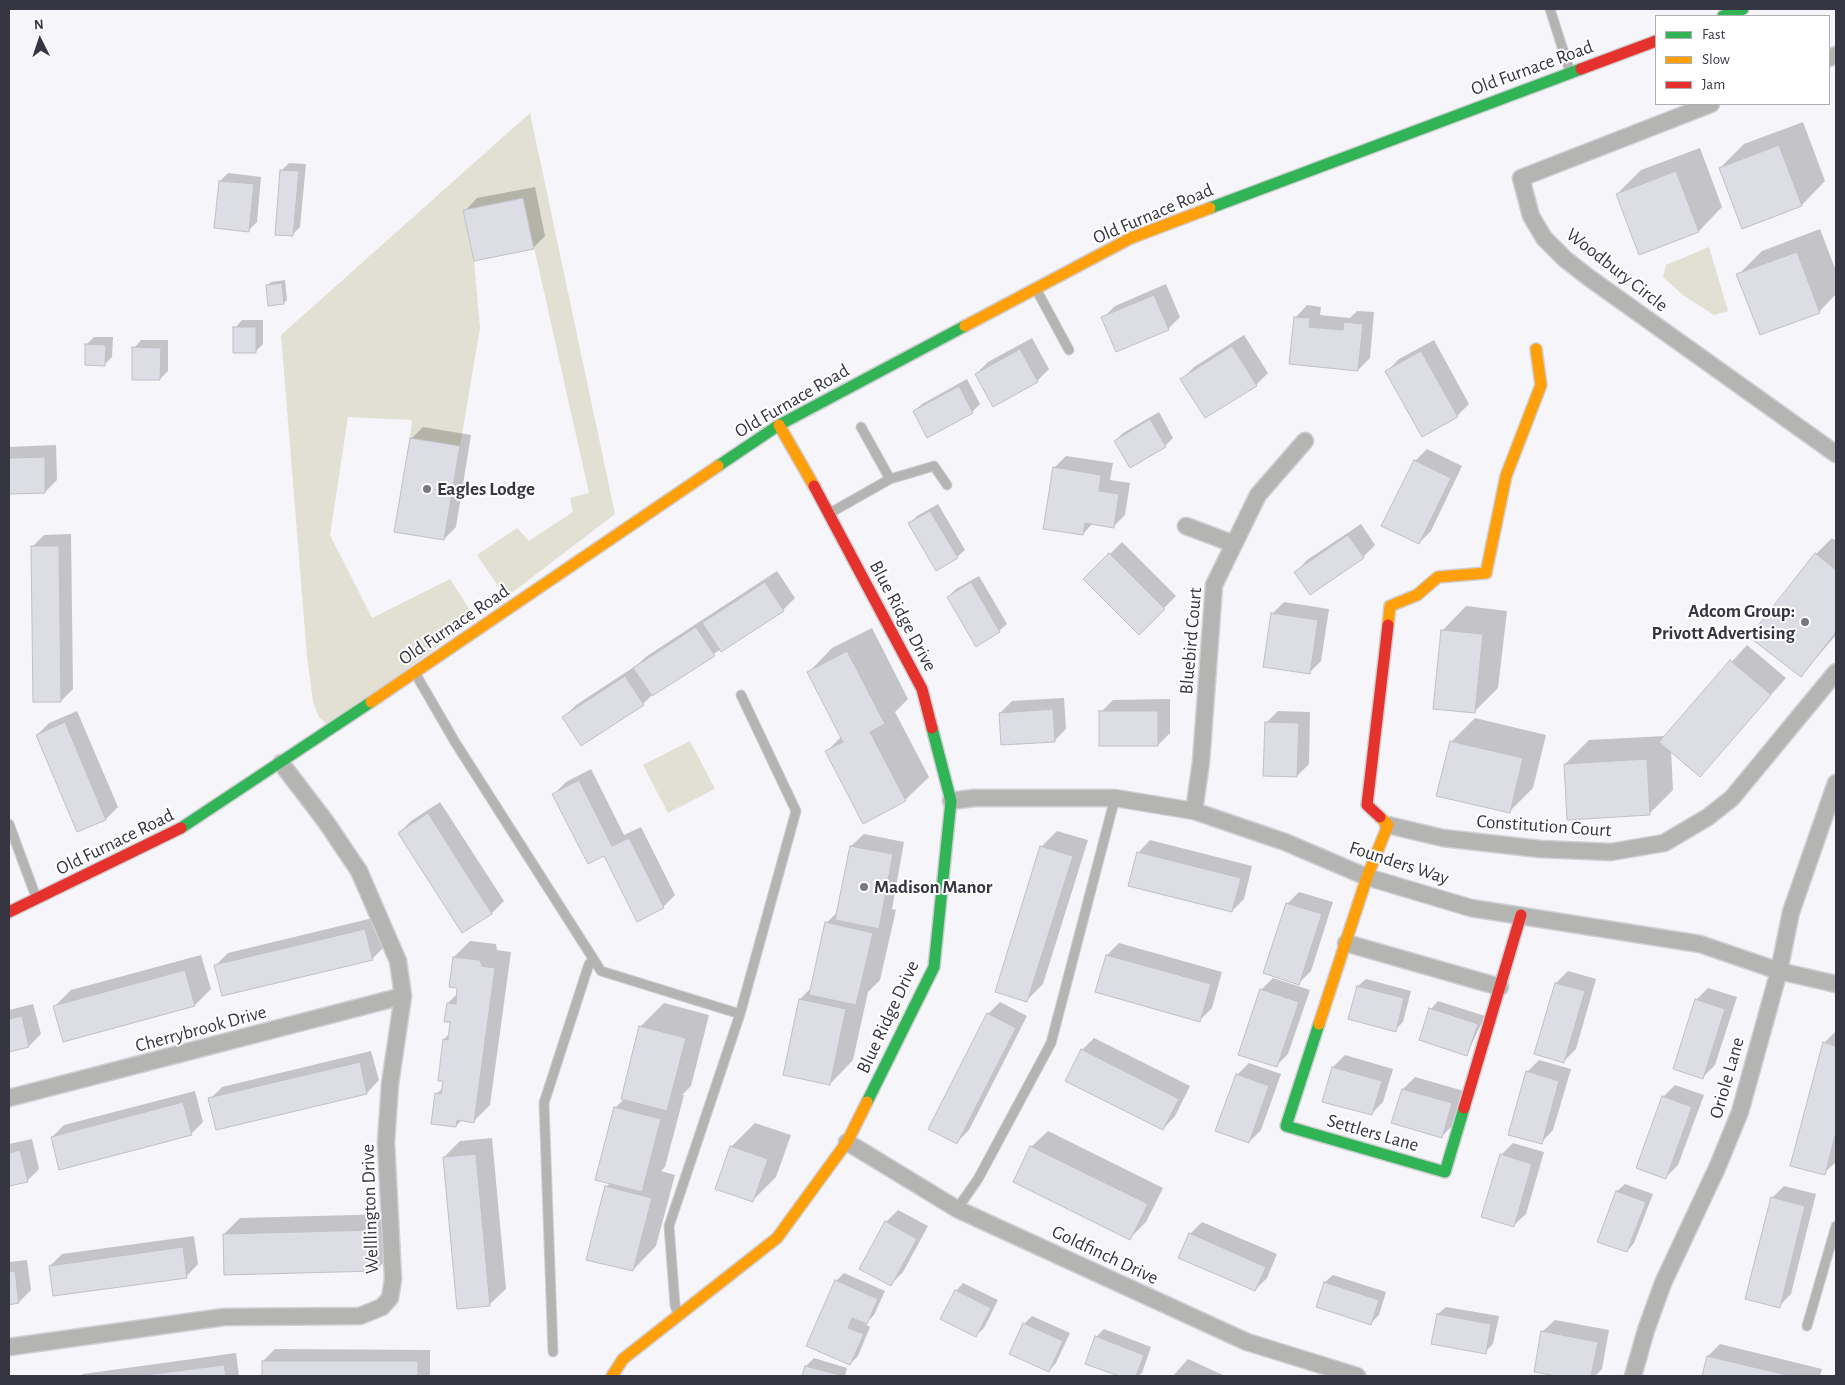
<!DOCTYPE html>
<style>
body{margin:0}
#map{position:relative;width:1845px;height:1385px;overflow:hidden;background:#f5f5fa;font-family:"Alegreya Sans",sans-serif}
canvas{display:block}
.frame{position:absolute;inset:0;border:10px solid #363542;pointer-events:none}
.legend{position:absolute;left:1655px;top:15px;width:175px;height:90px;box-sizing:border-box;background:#fff;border:1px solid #afaeb3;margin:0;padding:6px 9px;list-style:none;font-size:15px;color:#363542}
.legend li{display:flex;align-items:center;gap:10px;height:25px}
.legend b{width:25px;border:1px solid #afaeb3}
.north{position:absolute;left:15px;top:15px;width:50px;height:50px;-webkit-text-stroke:4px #fff;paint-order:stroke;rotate:356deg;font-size:14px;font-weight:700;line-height:20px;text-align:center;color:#363542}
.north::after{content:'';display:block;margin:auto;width:18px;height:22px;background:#363542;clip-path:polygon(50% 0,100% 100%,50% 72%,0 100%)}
</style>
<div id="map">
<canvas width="1845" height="1385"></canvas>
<div class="frame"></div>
<ul class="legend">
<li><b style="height:6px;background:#30b455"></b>Fast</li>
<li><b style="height:6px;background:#ff9f0a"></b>Slow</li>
<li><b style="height:6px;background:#e5322d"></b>Jam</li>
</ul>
<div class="north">N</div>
</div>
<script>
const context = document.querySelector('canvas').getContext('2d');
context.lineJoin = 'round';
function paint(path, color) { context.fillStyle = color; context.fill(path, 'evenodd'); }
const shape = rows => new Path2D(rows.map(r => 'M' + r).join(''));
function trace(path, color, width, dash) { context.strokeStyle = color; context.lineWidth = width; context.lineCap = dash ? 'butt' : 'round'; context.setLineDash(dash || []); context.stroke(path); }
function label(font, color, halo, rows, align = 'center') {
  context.font = font + ' "Alegreya Sans",sans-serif'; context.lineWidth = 4; context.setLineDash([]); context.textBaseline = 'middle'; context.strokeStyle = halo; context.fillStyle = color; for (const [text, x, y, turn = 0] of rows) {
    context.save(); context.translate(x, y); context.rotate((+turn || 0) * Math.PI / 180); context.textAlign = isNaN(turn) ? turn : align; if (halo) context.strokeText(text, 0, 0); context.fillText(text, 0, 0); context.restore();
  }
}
paint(shape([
 [530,113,615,514,509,595,501,590,477,555,517,528,529,541,573,512,570,498,589,493,523,198,463,211,474,261,480,328,460,446,410,438,412,420,348,417,330,535,372,618,450,579,475,618,330,727,319,717,313,702,307,656,281,335],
 [1709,247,1728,311,1714,315,1683,295,1663,277,1666,265],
 [690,741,715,789,668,813,643,765]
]), '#e2e0d2');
paint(shape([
 [1803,122,1825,181,1802,205,1720,168,1744,144],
 [1700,148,1722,207,1699,231,1617,194,1641,170],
 [289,163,306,164,300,227,292,235,282,170],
 [228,173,261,177,257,222,249,230,220,181],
 [535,187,545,236,533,248,465,211,477,198],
 [1820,229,1836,271,1836,294,1819,312,1738,275,1762,251],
 [285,280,287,300,284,303,267,286,271,282],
 [1166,284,1180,317,1168,329,1103,318,1115,306],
 [1307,305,1321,307,1320,315,1350,318,1357,311,1374,312,1370,358,1358,370,1295,318],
 [242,320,263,320,263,344,255,352,235,328],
 [1244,335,1268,373,1256,385,1182,379,1194,367],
 [94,337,113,337,112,357,104,365,86,345],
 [1032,338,1049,369,1037,381,976,374,988,362],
 [141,340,168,340,168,371,160,379,134,348],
 [1434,340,1469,404,1457,416,1422,435,1387,371,1399,359],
 [967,379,980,404,972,412,927,436,914,411,922,404],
 [1159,412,1173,438,1165,446,1130,466,1115,441,1123,433],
 [423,427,471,435,456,527,444,539,411,439],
 [56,445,57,480,45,492,9,492,9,447],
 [1427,449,1462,466,1431,531,1419,543,1415,461],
 [1066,456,1113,463,1110,480,1130,483,1125,515,1113,527,1093,523,1083,534,1054,468],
 [938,504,965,550,957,557,910,524,917,516],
 [1361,524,1375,545,1363,557,1310,593,1296,572,1307,560],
 [71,534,73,689,61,701,32,547,44,535],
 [1832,538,1836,541,1836,635,1801,676,1816,554],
 [1122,542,1176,596,1139,633,1085,579],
 [777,571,795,598,783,610,721,649,652,695,643,704,564,717,576,705,637,665,647,656],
 [979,576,1007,624,999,631,948,597,956,589],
 [1284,602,1329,609,1321,661,1309,673,1272,614],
 [1466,606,1507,611,1498,688,1474,712,1443,630],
 [872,628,908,699,895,712,929,777,905,800,827,751,842,736,809,672,832,648],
 [1747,645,1786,678,1700,775,1671,750,1673,790,1649,814,1565,764,1589,740,1665,736],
 [1064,698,1066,729,1054,741,1000,713,1012,701],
 [1170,699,1170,733,1158,745,1101,712,1113,700],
 [77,711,118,807,106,819,78,831,37,735,49,723],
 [1278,711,1310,712,1309,764,1297,776,1266,723],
 [1475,718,1546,735,1533,788,1509,812,1451,742],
 [591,769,624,835,641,827,675,895,663,907,554,794,566,782],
 [440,802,504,901,492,913,463,931,399,833,411,821],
 [1057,831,1088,840,1043,984,1027,1000,1041,847],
 [864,834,904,842,892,909,896,910,880,980,868,992,853,1060,830,1084,800,999,811,988,826,923,838,912,851,846],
 [1150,840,1252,866,1244,899,1232,911,1138,853],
 [1299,892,1333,902,1311,971,1299,983,1287,904],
 [377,917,384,947,372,959,216,965,228,953],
 [470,941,496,944,497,950,511,952,490,1105,474,1121,462,1120,456,1126,436,1094,444,1087,444,1080,439,1080,444,1039,450,1033,452,1021,448,1003,458,993,454,957],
 [1119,943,1222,972,1212,1008,1200,1020,1097,991,1107,955],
 [201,955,211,989,195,1005,55,1006,71,990],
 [1568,971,1596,979,1576,1049,1564,1061,1556,983],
 [1273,978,1310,990,1288,1054,1276,1066,1261,990],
 [1366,979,1411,991,1403,1022,1395,1030,1358,986],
 [1708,988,1737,997,1715,1065,1703,1077,1696,1000],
 [1438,1001,1485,1016,1467,1054,1431,1009],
 [1000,1002,1027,1016,969,1130,957,1142,988,1014],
 [664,1003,709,1015,691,1086,682,1095,684,1095,665,1167,661,1171,675,1175,656,1246,633,1270,606,1187,610,1183,615,1108,624,1099,640,1027],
 [33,1004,41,1034,29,1046,9,1051,9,1010],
 [1836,1031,1836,1162,1824,1173,1824,1043],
 [1094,1038,1190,1086,1175,1116,1163,1129,1082,1050],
 [371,1051,379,1080,367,1093,210,1099,222,1087],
 [1345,1055,1393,1069,1383,1102,1371,1114,1333,1067],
 [1539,1060,1571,1069,1553,1130,1541,1143,1527,1072],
 [1249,1063,1281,1074,1261,1130,1249,1142,1237,1075],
 [1415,1077,1464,1091,1454,1124,1442,1136,1403,1089],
 [1675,1085,1704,1095,1678,1165,1666,1177,1663,1097],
 [195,1091,203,1122,191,1134,52,1137,64,1125],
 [755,1123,791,1135,776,1177,752,1201,731,1147],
 [1048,1131,1163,1188,1146,1222,1130,1238,1031,1147],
 [492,1138,506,1289,489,1305,444,1157,460,1141],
 [32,1139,39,1169,27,1181,9,1185,9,1144],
 [1513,1143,1544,1152,1526,1214,1513,1226,1501,1155],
 [1625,1184,1653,1194,1634,1243,1627,1251,1599,1241,1617,1191],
 [1784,1186,1816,1194,1791,1294,1779,1306,1772,1198],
 [898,1210,928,1226,903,1272,891,1284,886,1222],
 [391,1214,392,1254,376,1270,224,1234,240,1218],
 [1202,1222,1277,1254,1267,1278,1255,1290,1190,1234],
 [194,1236,198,1264,186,1277,50,1266,62,1254],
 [27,1260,31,1290,19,1302,9,1304,9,1262],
 [844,1273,885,1291,874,1315,865,1324,870,1327,858,1356,850,1364,836,1281],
 [1333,1275,1386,1292,1379,1315,1371,1323,1325,1282],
 [963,1283,998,1300,984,1328,976,1335,956,1291],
 [1446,1307,1499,1316,1493,1344,1485,1352,1438,1314],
 [1032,1316,1070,1333,1056,1363,1049,1371,1024,1324],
 [1555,1320,1609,1330,1602,1369,1595,1376,1564,1376,1535,1371,1542,1332],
 [1104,1329,1151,1347,1142,1373,1138,1376,1123,1376,1087,1363,1096,1337],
 [1720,1344,1822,1369,1820,1376,1703,1376,1708,1356],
 [275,1349,430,1350,430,1376,263,1376,263,1361],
 [236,1353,239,1376,80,1376,83,1374],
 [814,1358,847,1368,845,1376,803,1376,806,1366],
 [1188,1359,1225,1376,1173,1376]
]), '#0003');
const building = shape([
 [1779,145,1802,206,1742,229,1719,168,1779,145],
 [280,170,299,171,293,236,275,235,280,170],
 [1676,171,1699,232,1639,255,1616,194,1676,171],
 [219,181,254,184,249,232,214,228,219,181],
 [523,198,534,249,474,261,463,210,523,198],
 [1797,252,1820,313,1760,335,1736,274,1797,252],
 [282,283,284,304,268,306,266,285,282,283],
 [1154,295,1169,330,1116,352,1101,317,1154,295],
 [1294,317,1310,318,1309,327,1343,330,1344,322,1363,324,1358,371,1289,364,1294,317],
 [233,327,256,327,256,353,233,353,233,327],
 [85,344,106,345,105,366,85,365,85,344],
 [1232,346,1257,386,1205,418,1180,379,1232,346],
 [132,347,161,348,160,380,132,380,132,347],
 [1020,349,1038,382,993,407,975,374,1020,349],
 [1421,351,1458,417,1422,437,1385,371,1421,351],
 [959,386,973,413,927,438,913,411,959,386],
 [1150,419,1166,447,1130,468,1114,441,1150,419],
 [410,438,460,446,444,540,394,532,410,438],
 [45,457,45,493,9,494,9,458,45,457],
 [1414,460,1451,478,1419,544,1381,526,1414,460],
 [1053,467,1101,475,1099,491,1119,494,1114,528,1085,523,1083,535,1043,529,1053,467],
 [930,511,958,558,936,571,908,523,930,511],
 [1348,535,1364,558,1310,595,1294,572,1348,535],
 [31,546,59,546,61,702,33,702,31,546],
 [1109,553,1165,609,1139,635,1083,579,1109,553],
 [1815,553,1836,570,1836,632,1801,677,1749,637,1815,553],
 [765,582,784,611,721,652,702,623,765,582],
 [971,582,1000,632,976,647,947,597,971,582],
 [1271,613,1318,620,1310,674,1263,667,1271,613],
 [696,627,715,656,652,696,633,668,696,627],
 [1441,630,1483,634,1475,713,1433,709,1441,630],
 [847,651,885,724,870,732,906,801,863,824,825,751,843,742,807,672,847,651],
 [1730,660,1771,695,1700,777,1659,742,1730,660],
 [625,676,644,705,581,746,562,717,625,676],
 [1053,709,1055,742,1001,745,999,713,1053,709],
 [1099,711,1158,711,1158,746,1099,746,1099,711],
 [65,722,106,820,77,832,36,735,65,722],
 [1265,722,1299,723,1297,777,1263,776,1265,722],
 [1450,741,1523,758,1510,813,1436,796,1450,741],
 [1647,759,1650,815,1567,820,1564,764,1647,759],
 [579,780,612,846,629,838,664,908,637,922,604,856,588,864,552,794,579,780],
 [428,813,492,914,462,933,398,833,428,813],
 [850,846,893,854,879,929,835,920,850,846],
 [1040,846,1073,856,1027,1002,995,992,1040,846],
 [1137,852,1241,878,1232,912,1128,886,1137,852],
 [1286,903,1322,914,1299,985,1263,973,1286,903],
 [825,922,873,933,856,1005,809,995,825,922],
 [365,929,373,960,222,996,214,965,365,929],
 [1106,955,1211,984,1200,1022,1095,992,1106,955],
 [453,957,480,960,482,966,495,968,474,1123,457,1120,456,1127,431,1124,435,1093,441,1094,443,1081,438,1081,443,1039,448,1040,450,1022,444,1022,447,1003,456,1004,457,988,449,987,453,957],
 [185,970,195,1006,63,1042,53,1006,185,970],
 [1555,983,1585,991,1564,1063,1534,1054,1555,983],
 [1357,986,1404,998,1396,1032,1348,1019,1357,986],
 [1260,989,1299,1002,1277,1067,1238,1055,1260,989],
 [799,999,846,1009,830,1085,783,1075,799,999],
 [1695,999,1725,1009,1703,1079,1673,1069,1695,999],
 [1429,1008,1478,1024,1467,1056,1419,1040,1429,1008],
 [987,1013,1016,1028,957,1144,928,1129,987,1013],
 [22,1016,29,1047,9,1052,9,1019,22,1016],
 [639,1026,686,1038,667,1111,621,1099,639,1026],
 [1823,1042,1836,1046,1836,1132,1825,1175,1790,1166,1823,1042],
 [1081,1049,1179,1099,1163,1130,1065,1081,1081,1049],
 [360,1062,367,1094,216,1130,208,1098,360,1062],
 [1332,1067,1382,1081,1372,1115,1322,1102,1332,1067],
 [1526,1071,1559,1081,1542,1144,1508,1135,1526,1071],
 [1236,1074,1269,1086,1249,1143,1215,1131,1236,1074],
 [1402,1089,1452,1103,1442,1138,1391,1123,1402,1089],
 [1662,1096,1692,1107,1666,1179,1636,1168,1662,1096],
 [183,1102,192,1135,59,1170,51,1137,183,1102],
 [614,1107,661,1119,642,1192,595,1180,614,1107],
 [730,1146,768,1159,753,1202,715,1189,730,1146],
 [1030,1146,1148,1204,1130,1240,1013,1182,1030,1146],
 [20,1150,28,1182,9,1186,9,1153,20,1150],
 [476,1154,490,1306,457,1309,443,1157,476,1154],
 [1500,1154,1532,1164,1514,1227,1481,1217,1500,1154],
 [605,1186,652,1198,633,1271,586,1260,605,1186],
 [1616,1191,1646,1202,1627,1252,1597,1242,1616,1191],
 [1771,1197,1805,1206,1780,1308,1745,1299,1771,1197],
 [885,1221,917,1239,891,1286,859,1269,885,1221],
 [375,1230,376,1271,224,1275,223,1234,375,1230],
 [1189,1233,1266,1267,1255,1291,1178,1258,1189,1233],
 [183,1247,187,1278,53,1296,49,1266,183,1247],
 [15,1271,19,1303,9,1305,9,1272,15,1271],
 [835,1280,878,1299,867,1324,852,1318,848,1328,864,1334,850,1365,806,1346,835,1280],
 [1324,1282,1379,1300,1371,1325,1316,1307,1324,1282],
 [955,1290,991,1308,976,1337,940,1319,955,1290],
 [1437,1314,1491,1324,1486,1354,1431,1344,1437,1314],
 [1023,1323,1063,1341,1049,1372,1009,1354,1023,1323],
 [1541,1331,1598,1342,1591,1376,1557,1376,1534,1372,1541,1331],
 [1095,1336,1144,1355,1136,1376,1119,1376,1085,1364,1095,1336],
 [1707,1356,1791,1376,1702,1376,1707,1356],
 [262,1361,418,1361,418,1376,262,1376,262,1361],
 [224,1365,226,1376,138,1376,224,1365],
 [805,1366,840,1375,840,1376,802,1376,805,1366]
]);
paint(building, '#dddde6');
trace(building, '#bfbfc6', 1);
const lane = shape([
 [1550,9,1570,72],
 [1036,289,1069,350],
 [890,479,934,466,947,485],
 [830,513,890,479,861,427],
 [415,673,455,742,601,971,740,1014],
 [9,824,36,897],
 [957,1209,978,1179,1051,1043,1115,798],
 [677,1311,675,1305,669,1226,740,1014,796,811,741,695],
 [1807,1326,1836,1226],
 [553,1352,544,1103,589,964,594,960]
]);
const street = shape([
 [1829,58,1836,55],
 [1711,104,1521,178,1531,216,1544,238,1565,259,1588,277,1836,454],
 [1186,526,1234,544],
 [951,801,974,798,1115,798,1194,811,1285,842,1367,877,1471,908,1700,944,1779,971,1836,984],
 [1194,811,1201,762,1214,585,1258,495,1305,441],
 [1388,825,1443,838,1540,849,1611,852,1664,843,1708,817,1732,798,1836,672],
 [1346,943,1500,987],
 [9,1098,403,996],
 [847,1142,957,1209,1247,1342,1357,1376],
 [9,1347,224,1317,360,1316,382,1307,390,1298,393,1279,386,1142,390,1084,403,996,398,961,359,871,326,822,281,763],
 [1633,1376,1646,1330,1663,1283,1717,1168,1740,1112,1779,971,1791,912,1836,783]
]);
const fast = shape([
 [1723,16,1743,9],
 [1210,208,1581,69],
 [718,466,779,425,965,326],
 [181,828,371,702],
 [1319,1024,1286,1126,1445,1172,1464,1108],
 [867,1102,934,967,951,801,932,728]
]);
const slow = shape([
 [965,326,1131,238,1210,208],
 [779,425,814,486],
 [1388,625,1390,606,1417,595,1438,577,1486,573,1506,476,1541,385,1536,349],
 [371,702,718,466],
 [1319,1024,1367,877,1388,825,1380,817],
 [612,1376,623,1359,777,1238,847,1142,867,1102]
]);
const jam = shape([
 [1581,69,1656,41],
 [814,486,922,689,932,728],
 [1380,817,1367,805,1388,625],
 [9,912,181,828],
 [1464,1108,1521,915]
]);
trace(lane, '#d0cfd4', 11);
trace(street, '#d0cfd4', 19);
trace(fast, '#d0cfd4', 14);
trace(slow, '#d0cfd4', 14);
trace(jam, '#d0cfd4', 14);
trace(lane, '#b4b4b3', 9);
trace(street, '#b4b4b3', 16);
trace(fast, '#30b455', 11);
trace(slow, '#ff9f0a', 11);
trace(jam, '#e5322d', 11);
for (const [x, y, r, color] of [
 [427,489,5,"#797882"],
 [1805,622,5,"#797882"],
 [864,887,5,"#797882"]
]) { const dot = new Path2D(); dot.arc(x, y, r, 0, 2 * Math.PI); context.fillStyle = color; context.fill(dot); trace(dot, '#fff', 2); }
label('19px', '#363542', '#fff', [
 ["Old Furnace Road",1532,68,-20],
 ["Old Furnace Road",1153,214,-23],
 ["Woodbury Circle",1617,270,38],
 ["Old Furnace Road",792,401,-30],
 ["Blue Ridge Drive",903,616,62],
 ["Old Furnace Road",454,625,-34],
 ["Bluebird Court",1191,641,-85],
 ["Constitution Court",1544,826,4],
 ["Old Furnace Road",115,842,-26],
 ["Founders Way",1399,863,18],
 ["Blue Ridge Drive",888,1017,-65],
 ["Cherrybrook Drive",201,1029,-15],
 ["Oriole Lane",1727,1078,-74],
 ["Settlers Lane",1373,1133,16],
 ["Welllington Drive",370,1209,-92],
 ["Goldfinch Drive",1105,1255,25]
]);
label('bold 19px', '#363542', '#fff', [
 ["Eagles Lodge",437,489],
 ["Adcom Group:",1795,611,"right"],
 ["Privott Advertising",1795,633,"right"],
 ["Madison Manor",874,887]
], 'left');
</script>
